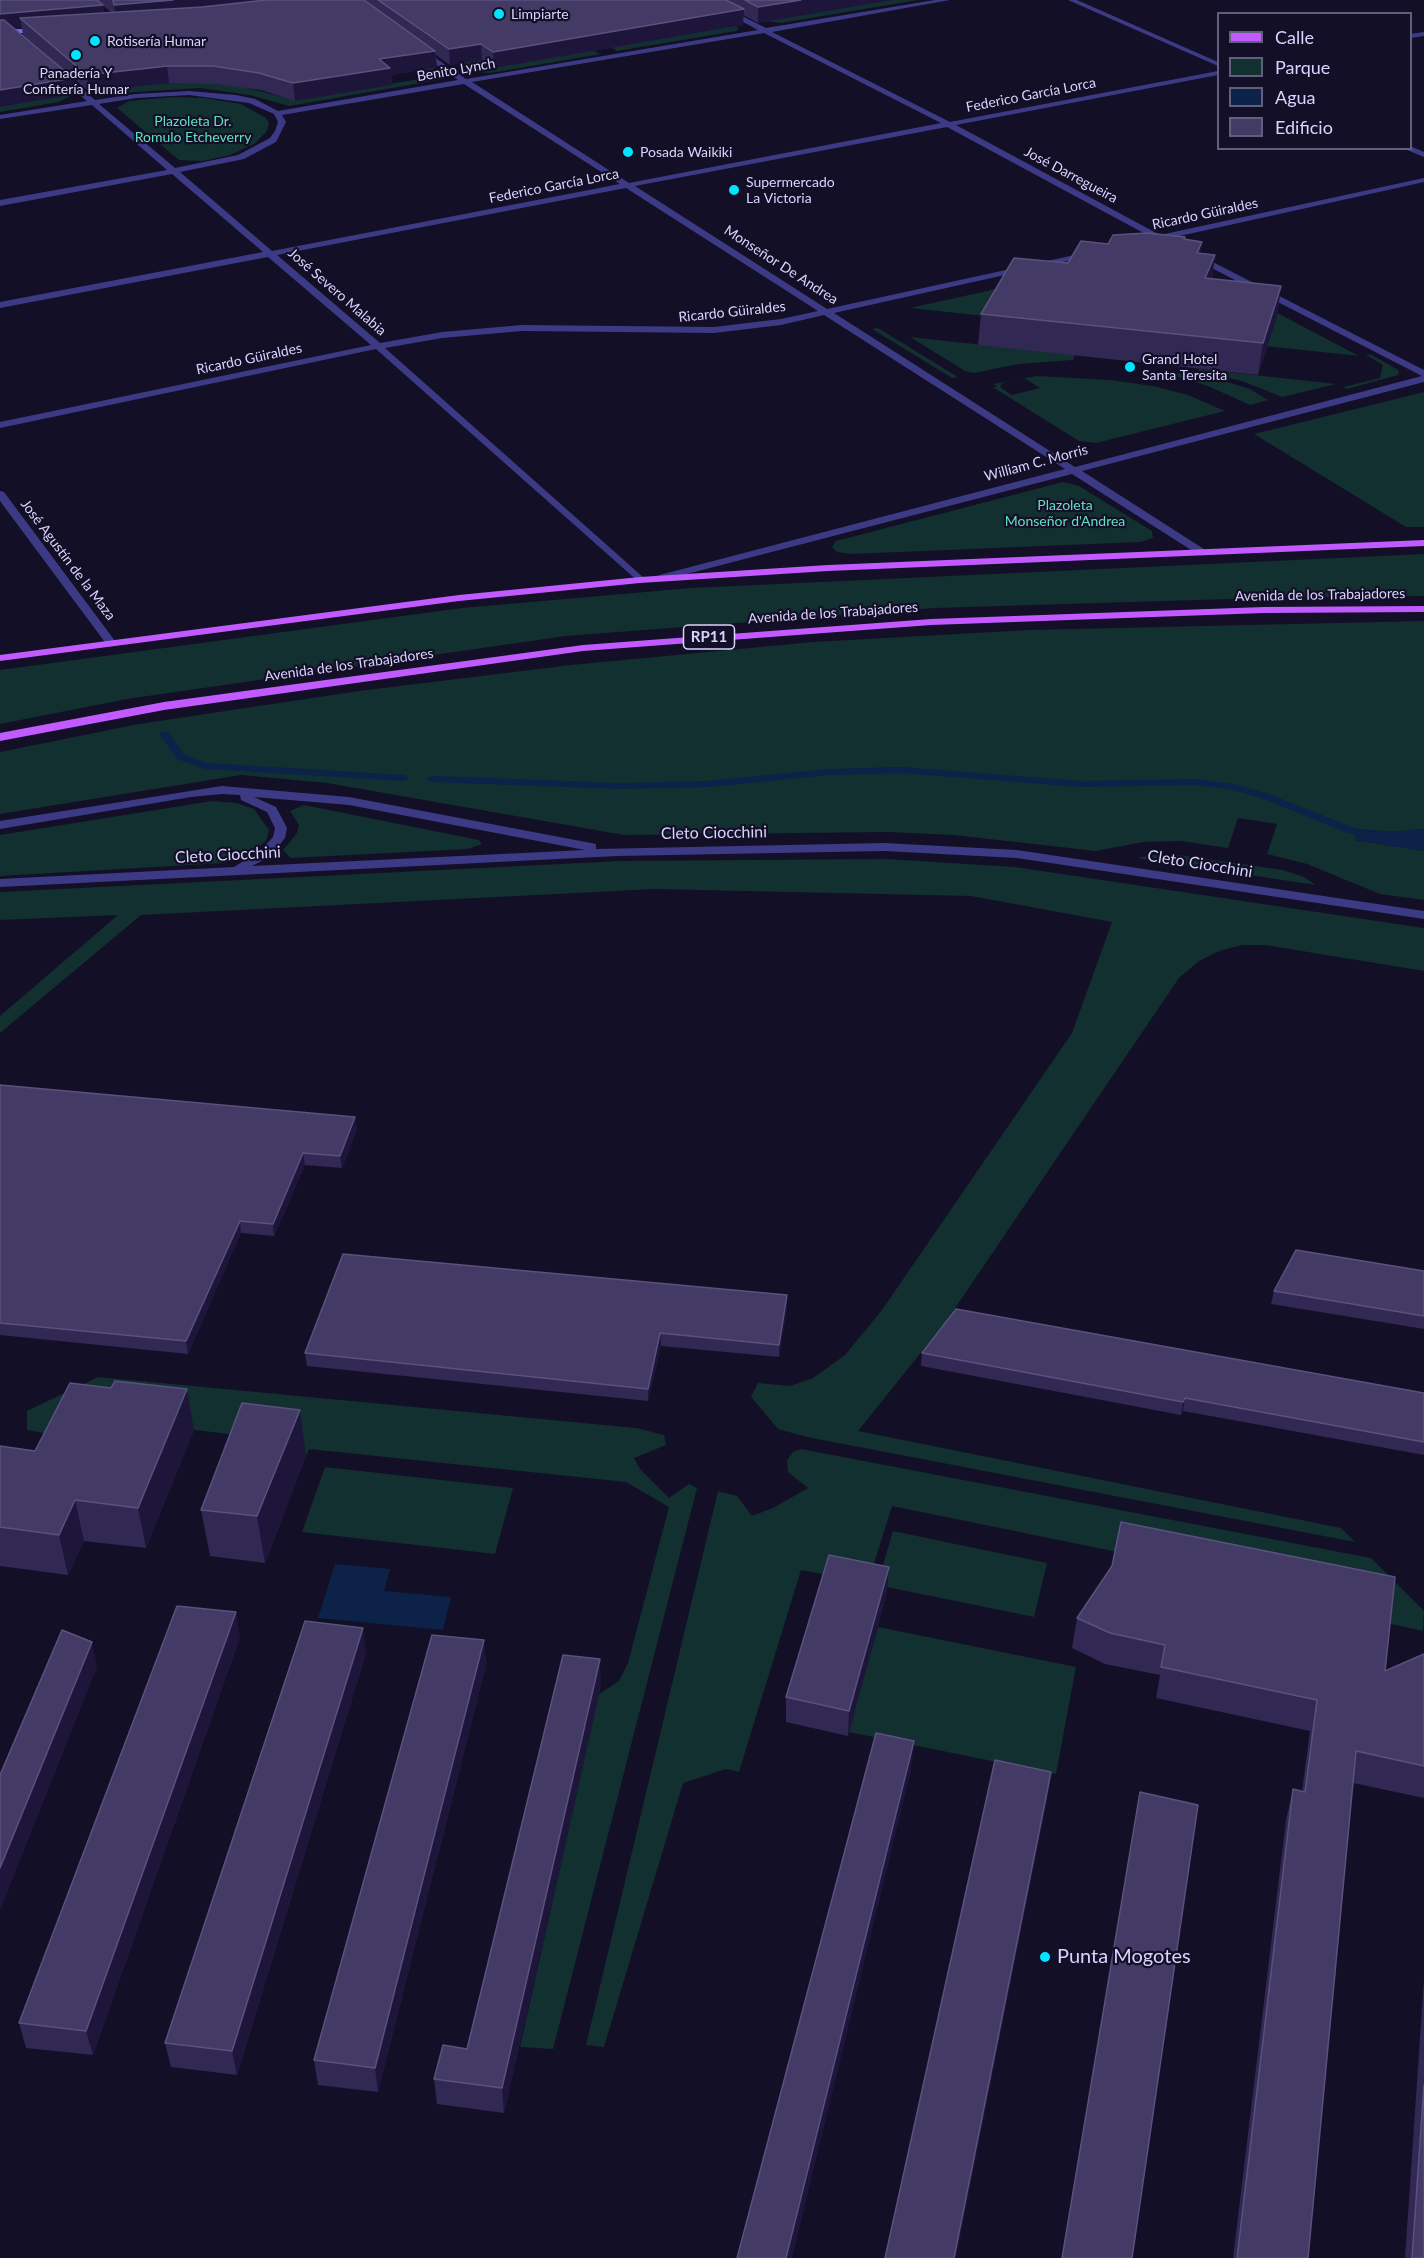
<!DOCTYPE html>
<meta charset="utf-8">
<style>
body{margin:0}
#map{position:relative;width:1424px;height:2258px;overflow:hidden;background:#130f26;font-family:Lato,sans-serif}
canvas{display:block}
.legend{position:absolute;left:1217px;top:12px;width:195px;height:138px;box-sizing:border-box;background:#130f26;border:2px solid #625e7d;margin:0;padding:8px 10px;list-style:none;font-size:18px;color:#d9d4ff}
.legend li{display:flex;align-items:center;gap:12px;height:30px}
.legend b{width:30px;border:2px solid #625e7d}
</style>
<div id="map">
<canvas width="1424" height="2258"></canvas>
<ul class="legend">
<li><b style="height:8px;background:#c25bff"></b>Calle</li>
<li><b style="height:16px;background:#12302f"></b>Parque</li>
<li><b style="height:16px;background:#0c2248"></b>Agua</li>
<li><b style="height:16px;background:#433a66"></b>Edificio</li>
</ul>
</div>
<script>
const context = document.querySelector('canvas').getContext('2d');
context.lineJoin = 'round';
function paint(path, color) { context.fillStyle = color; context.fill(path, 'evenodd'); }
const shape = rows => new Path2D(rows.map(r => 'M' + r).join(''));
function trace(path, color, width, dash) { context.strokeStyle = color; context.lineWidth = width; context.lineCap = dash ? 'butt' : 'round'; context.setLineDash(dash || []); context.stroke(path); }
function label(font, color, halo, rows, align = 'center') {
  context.font = font + ' Lato,sans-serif'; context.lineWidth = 4.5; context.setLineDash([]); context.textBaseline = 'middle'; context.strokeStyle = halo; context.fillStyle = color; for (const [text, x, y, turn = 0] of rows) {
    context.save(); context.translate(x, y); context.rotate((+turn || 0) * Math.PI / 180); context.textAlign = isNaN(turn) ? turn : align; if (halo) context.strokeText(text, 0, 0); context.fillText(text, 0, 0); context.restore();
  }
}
paint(shape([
 [441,0,594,51,601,54,491,73,475,72,380,12],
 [691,0,739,28,736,31,617,51,612,48],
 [893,0,918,0,781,23,758,20],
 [354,13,444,75,444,79,289,106,250,95,200,88,102,94,94,92,32,39],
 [343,15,431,77,295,100,239,86,192,82,156,84],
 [35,63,70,96,59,102,0,112,0,107],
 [174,97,204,98,241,104,266,118,269,123,267,131,254,144,230,155,203,161,179,160,117,108,129,101],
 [1078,271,1051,323,910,308],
 [1264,306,1359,356,1218,341,1273,330,1277,317],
 [878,328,958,377,952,378,872,329],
 [910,337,1075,355,1073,360,1018,364,974,373,965,371],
 [1370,354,1395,368,1399,371,1398,375,1347,389,1343,387,1380,378,1383,365,1366,355],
 [1199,369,1336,384,1282,397,1242,381,1199,371],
 [1171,372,1227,382,1250,389,1268,400,1250,405,1208,386,1172,375],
 [1037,376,1110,380,1153,386,1188,395,1225,411,1096,443,1079,441,994,388,997,386,993,384],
 [1024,378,1040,388,1012,395,1000,387,1002,383],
 [1424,392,1424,527,1406,527,1254,434],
 [1063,482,1079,486,1152,531,1153,538,1140,542,850,554,837,552,832,547,836,541],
 [1424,554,1424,596,1263,598,935,608,566,636,127,699,0,724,0,670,462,608,691,588],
 [1424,621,1424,829,1392,832,1357,829,1355,840,1424,851,1424,900,1380,894,1307,864,1267,854,1277,824,1238,818,1228,848,1181,841,1143,842,1096,851,953,835,888,832,624,835,327,783,241,775,0,814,0,752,139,724,359,691,571,665,813,642,1029,630],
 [212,801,236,803,254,809,269,830,266,841,250,854,225,863,0,876,0,835],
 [304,805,479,840,482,844,468,849,291,858,283,850,297,833,299,825,290,811],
 [1153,855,1179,855,1283,870,1304,877,1316,885,1137,858],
 [887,859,1015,867,1424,928,1424,971,1265,945,1242,945,1219,951,1199,961,1179,978,947,1320,858,1431,1341,1528,1355,1542,807,1437,778,1429,751,1397,758,1383,790,1386,813,1378,845,1355,882,1310,1072,1033,1112,922,971,896,655,889,141,915,0,1033,0,1016,118,915,0,920,0,892,620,861],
 [98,1377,636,1428,664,1435,666,1445,634,1458,640,1469,669,1498,689,1484,697,1488,553,2049,520,2047,599,1694,619,1681,628,1663,669,1507,626,1482,309,1449,306,1456,265,1451,269,1439,123,1421,72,1438,27,1430,27,1411],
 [801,1449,1371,1558,1424,1611,1423,1631,1386,1623,1387,1607,892,1506,868,1583,801,1570,739,1772,726,1769,683,1783,604,2047,586,2045,718,1491,737,1496,752,1516,773,1508,808,1488,788,1472,787,1461,793,1452],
 [325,1467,513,1488,495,1554,302,1532],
 [893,1531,1047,1563,1034,1617,877,1585],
 [878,1627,1076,1667,1056,1774,849,1732]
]), '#12302f');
paint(shape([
 [1357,829,1392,832,1424,829,1424,851,1355,840],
 [335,1564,390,1569,384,1591,451,1597,443,1630,318,1618]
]), '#0c2248');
paint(shape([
 [164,731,168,732,185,755,207,763,404,775,410,778,404,781,205,769,177,759,159,734,164,731],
 [901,767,1081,781,1197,779,1234,784,1269,794,1352,827,1378,833,1380,835,1374,838,1345,832,1261,798,1233,790,1197,785,1081,787,901,773,830,775,708,787,620,789,432,782,426,779,432,776,620,783,708,781,830,769,901,767]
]), '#0c2248');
paint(shape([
 [702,0,710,0,766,28,935,0,950,0,772,32,950,122,1218,71,1218,75,956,125,1160,235,1424,178,1424,182,1166,239,1162,242,1148,243,1144,240,1151,237,947,127,635,186,827,309,1093,251,1093,255,1090,256,834,313,1075,467,1422,376,1194,259,1193,257,1197,254,1424,370,1424,382,1082,471,1207,551,1207,555,1199,555,1072,474,656,582,650,579,652,577,1065,469,824,315,781,325,714,333,522,331,442,338,385,348,644,578,644,582,640,583,376,349,0,428,0,422,371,345,268,257,0,308,0,302,263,252,172,174,0,206,0,200,167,170,92,105,0,119,0,115,87,101,58,77,58,73,64,73,95,100,136,94,189,91,236,95,255,99,278,111,458,80,418,52,421,48,466,79,758,30,702,0],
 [764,33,941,123,629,183,472,82,764,33],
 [464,84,620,184,272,251,180,172,244,159,276,142,286,122,282,115,464,84],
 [189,95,249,103,274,114,278,122,275,131,270,138,238,155,175,168,99,104,136,98,189,95],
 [626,188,818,311,781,319,714,327,522,325,442,332,380,343,277,255,626,188],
 [1068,0,1077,0,1218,62,1218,66,1068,0],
 [1424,32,1424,36,1410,38,1410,34,1424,32],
 [1410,146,1424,152,1424,157,1407,150,1410,146],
 [0,491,4,492,115,641,115,645,107,645,0,501,0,491],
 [222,786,349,797,591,843,596,844,596,849,884,843,1017,850,1424,911,1424,919,1017,858,884,851,617,856,0,887,0,879,234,867,261,850,273,837,275,828,267,812,241,800,240,795,222,794,191,797,0,829,0,821,222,786],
 [254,797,349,805,585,850,252,866,271,856,285,838,287,828,276,807,254,797]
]), '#3d3a85');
paint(shape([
 [42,28,45,32,0,34,0,30,42,28]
]), '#6f6bff');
paint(shape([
 [1424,540,1424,546,828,571,640,583,459,601,0,661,0,655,459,595,640,577,828,565,1424,540],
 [1424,606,1424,612,1264,613,931,625,583,651,164,710,0,741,0,733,164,702,583,645,931,619,1264,607,1424,606]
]), '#c25bff');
paint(shape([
 [0,0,893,0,758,23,743,15,743,25,494,68,482,60,450,65,436,55,437,67,391,75,392,85,295,101,261,90,215,84,169,83,89,92,73,78,76,94,0,107],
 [99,2,112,13,104,13,103,5],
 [22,28,23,35,60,67,14,29],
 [1184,239,1200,253,1215,255,1212,279,1281,286,1277,317,1258,375,978,345,981,314,1068,263,1108,244],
 [0,1085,355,1117,357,1129,342,1168,305,1165,274,1236,241,1233,188,1354,0,1335],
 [1424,1271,1424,1329,1271,1304,1274,1291],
 [787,1308,779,1357,661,1346,648,1401,307,1366,305,1353],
 [922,1353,1424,1393,1424,1455,1183,1411,1181,1415,921,1366],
 [194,1430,146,1548,84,1541,68,1575,0,1566,0,1446,35,1451],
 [306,1456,265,1563,210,1556,201,1510],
 [887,1592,848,1736,786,1722,786,1697],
 [1077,1618,1385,1671,1424,1654,1424,1798,1353,1783,1308,2258,1233,2258,1286,1820,1293,1789,1302,1791,1310,1731,1156,1698,1160,1675,1105,1664,1072,1648],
 [240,1637,93,2055,26,2048,19,2023],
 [484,1640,486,1665,378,2092,318,2085,314,2060],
 [366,1653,237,2075,171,2067,165,2043],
 [601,1684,504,2113,437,2104,434,2079,467,2049],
 [1424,1979,1424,2258,1405,2258]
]), '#312854');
paint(shape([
 [173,0,364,0,116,20,114,5],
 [801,0,893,0,758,23,758,7],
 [103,5,105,21,20,18,22,28,0,30,0,14],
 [744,9,743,25,494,68,493,52],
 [481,44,482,60,450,65,449,49],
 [435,51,437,67,391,75,392,85,295,101,293,83,379,59],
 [167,66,169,83,89,92,87,75],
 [73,78,76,94,0,107,0,90],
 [1202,242,1198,273,1197,253],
 [1215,255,1211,286,1205,278],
 [1281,286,1277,317,1258,375,1263,343],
 [355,1117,357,1129,342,1168,340,1156],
 [303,1153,305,1165,274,1236,273,1224],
 [240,1221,241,1233,188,1354,186,1341],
 [787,1295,787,1308,779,1357,779,1345],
 [660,1333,661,1346,648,1401,648,1389],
 [187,1389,194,1430,146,1548,138,1508],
 [1185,1398,1183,1411,1181,1415,1183,1402],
 [300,1410,306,1456,265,1563,257,1516],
 [75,1500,84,1541,68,1575,59,1535],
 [889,1567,887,1592,848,1736,849,1711],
 [236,1612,240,1637,93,2055,86,2031],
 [363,1628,366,1653,237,2075,232,2051],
 [484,1640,486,1665,378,2092,375,2068],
 [92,1642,97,1667,0,1911,0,1868],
 [600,1659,601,1684,504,2113,502,2088],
 [914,1741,911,1771,792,2258,786,2258],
 [1051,1772,1047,1802,956,2258,954,2258]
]), '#1d163a');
const building = shape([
 [0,0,97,0,103,5,0,14,0,0],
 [113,0,173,0,114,5,113,0],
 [266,0,364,0,435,51,379,59,390,68,293,83,259,73,213,66,167,66,87,75,20,18,202,7,266,0],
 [378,0,726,0,744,9,493,52,481,44,449,49,378,0],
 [745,0,801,0,758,7,745,0],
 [0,20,4,20,73,78,0,90,0,20],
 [1147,233,1185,237,1184,239,1202,242,1197,253,1215,255,1205,278,1281,286,1263,343,981,314,1014,258,1068,263,1081,241,1108,244,1113,235,1147,233],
 [0,1085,355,1117,340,1156,303,1153,273,1224,240,1221,186,1341,0,1323,0,1085],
 [1296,1250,1424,1271,1424,1316,1274,1291,1296,1250],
 [343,1254,787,1295,779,1345,660,1333,648,1389,305,1353,343,1254],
 [956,1309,1424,1393,1424,1442,1185,1398,1183,1402,922,1353,956,1309],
 [115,1381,187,1389,138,1508,75,1500,59,1535,0,1527,0,1446,35,1451,70,1383,111,1388,115,1381],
 [242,1403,300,1410,257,1516,201,1510,242,1403],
 [1121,1522,1395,1577,1385,1671,1424,1654,1424,1766,1356,1751,1308,2258,1237,2258,1293,1789,1305,1792,1317,1700,1161,1667,1165,1645,1110,1633,1077,1618,1112,1566,1121,1522],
 [829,1555,889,1567,849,1711,786,1697,829,1555],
 [177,1606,236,1612,86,2031,19,2023,177,1606],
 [305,1621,363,1628,232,2051,165,2043,305,1621],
 [62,1630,92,1642,0,1868,0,1775,62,1630],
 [432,1635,484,1640,375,2068,314,2060,432,1635],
 [563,1655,600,1659,502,2088,434,2079,443,2045,467,2049,563,1655],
 [876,1733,914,1741,786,2258,737,2258,876,1733],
 [995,1760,1051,1772,954,2258,885,2258,995,1760],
 [1140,1792,1198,1805,1132,2258,1062,2258,1140,1792],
 [1424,2085,1424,2258,1412,2258,1424,2085]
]);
paint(building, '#433a66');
trace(building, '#5a527e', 1.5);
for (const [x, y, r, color] of [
 [499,14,6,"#00e5ff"],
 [95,41,6,"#00e5ff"],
 [76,55,6,"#00e5ff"],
 [628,152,6,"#00e5ff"],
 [734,190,6,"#00e5ff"],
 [1130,367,6,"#00e5ff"],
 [1045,1957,6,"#00e5ff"]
]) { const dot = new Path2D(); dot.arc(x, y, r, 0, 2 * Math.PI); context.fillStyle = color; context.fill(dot); trace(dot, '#130f26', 2); }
label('14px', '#d9d4ff', '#130f26', [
 ["Limpiarte",511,14],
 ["Rotisería Humar",107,41],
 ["Panadería Y",76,73,"center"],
 ["Confitería Humar",76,89,"center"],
 ["Posada Waikiki",640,152],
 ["Supermercado",746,182],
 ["La Victoria",746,198],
 ["Grand Hotel",1142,359],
 ["Santa Teresita",1142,375]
], 'left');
label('14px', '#d9d4ff', '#130f26', [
 ["Benito Lynch",456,70,-10],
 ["Federico García Lorca",1031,95,-11],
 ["José Darregueira",1071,175,28],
 ["Federico García Lorca",554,186,-11],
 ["Ricardo Güiraldes",1205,214,-12],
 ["Monseñor De Andrea",781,265,33],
 ["José Severo Malabia",337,292,41],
 ["Ricardo Güiraldes",732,312,-6],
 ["Ricardo Güiraldes",249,359,-12],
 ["William C. Morris",1036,463,-15],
 ["José Agustín de la Maza",68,560,53],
 ["Avenida de los Trabajadores",1320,595,-1],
 ["Avenida de los Trabajadores",833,613,-4],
 ["Avenida de los Trabajadores",349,665,-8]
]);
label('14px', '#5fe0c0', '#130f26', [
 ["Plazoleta Dr.",193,121],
 ["Romulo Etcheverry",193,137],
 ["Plazoleta",1065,505],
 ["Monseñor d'Andrea",1065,521]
]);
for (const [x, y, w] of [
 [709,637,51]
]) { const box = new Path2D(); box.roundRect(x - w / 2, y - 12, w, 24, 4.5); context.fillStyle = '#130f26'; context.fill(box); trace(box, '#d9d4ff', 1.5); }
label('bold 15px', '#d9d4ff', null, [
 ["RP11",709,637]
]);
label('16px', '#d9d4ff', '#130f26', [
 ["Cleto Ciocchini",714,833,-1],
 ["Cleto Ciocchini",228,855,-3],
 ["Cleto Ciocchini",1200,864,9]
]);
label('20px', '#d9d4ff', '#130f26', [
 ["Punta Mogotes",1057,1957]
], 'left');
</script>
